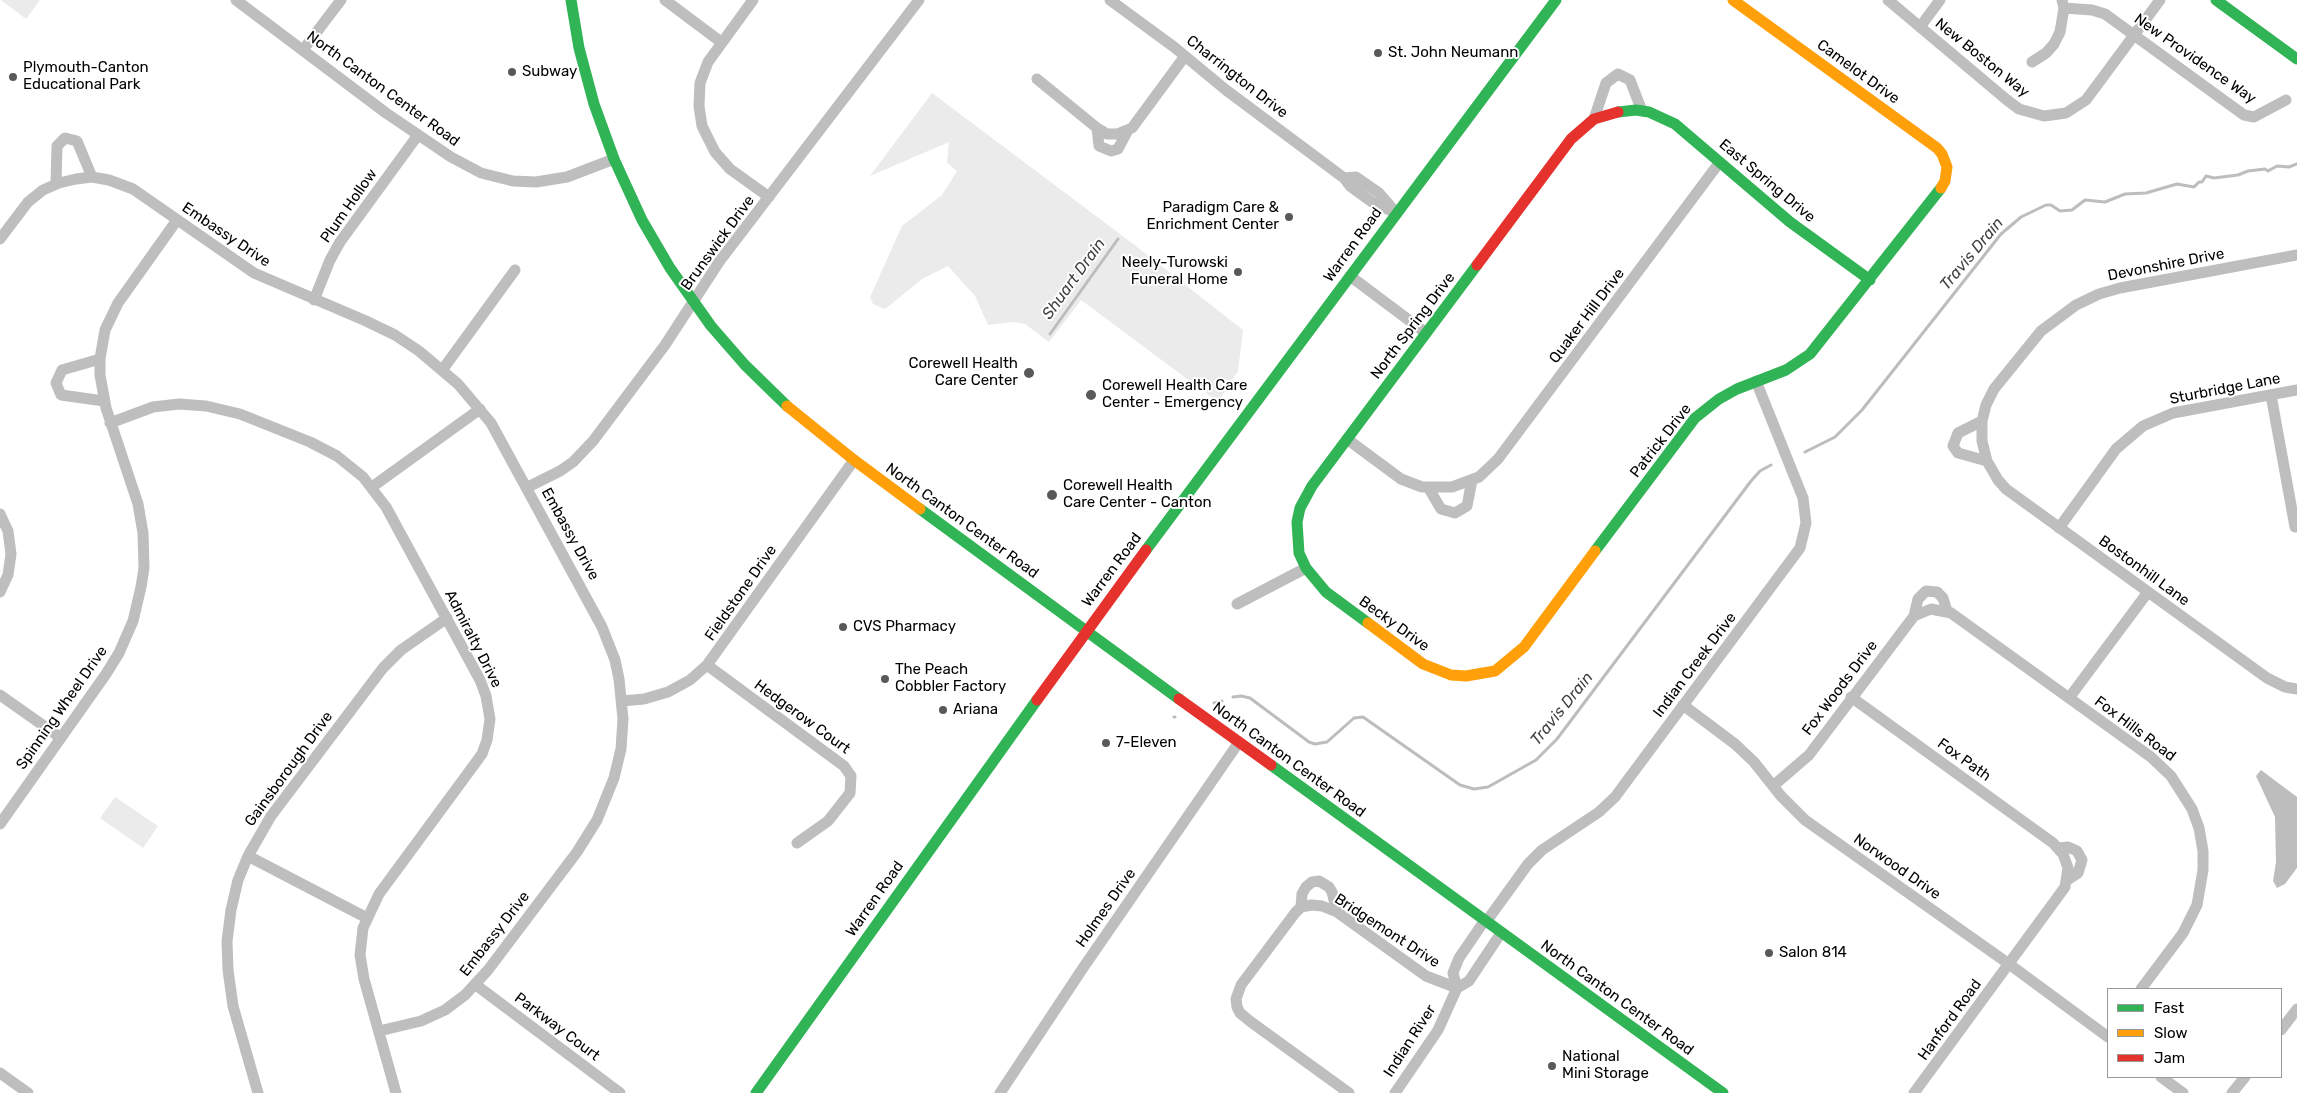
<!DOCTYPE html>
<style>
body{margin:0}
#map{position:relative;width:2297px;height:1093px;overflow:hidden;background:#fff;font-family:Rubik,sans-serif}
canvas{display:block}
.legend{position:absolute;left:2107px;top:988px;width:175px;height:90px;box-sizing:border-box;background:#fff;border:1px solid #999;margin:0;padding:6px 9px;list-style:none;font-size:15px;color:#000}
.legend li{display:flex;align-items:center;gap:10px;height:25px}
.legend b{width:25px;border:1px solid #999}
</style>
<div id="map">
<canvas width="2297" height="1093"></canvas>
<ul class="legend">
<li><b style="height:6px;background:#30b455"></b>Fast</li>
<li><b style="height:6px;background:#ff9f0a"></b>Slow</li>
<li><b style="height:6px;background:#e5322d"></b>Jam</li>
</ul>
</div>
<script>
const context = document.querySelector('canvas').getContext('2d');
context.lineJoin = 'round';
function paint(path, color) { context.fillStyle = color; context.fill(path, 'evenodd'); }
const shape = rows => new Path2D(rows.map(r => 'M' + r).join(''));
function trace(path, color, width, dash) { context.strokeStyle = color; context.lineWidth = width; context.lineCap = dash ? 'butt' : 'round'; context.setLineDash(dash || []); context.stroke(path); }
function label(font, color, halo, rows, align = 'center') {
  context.font = font + ' Rubik,sans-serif'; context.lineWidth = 4; context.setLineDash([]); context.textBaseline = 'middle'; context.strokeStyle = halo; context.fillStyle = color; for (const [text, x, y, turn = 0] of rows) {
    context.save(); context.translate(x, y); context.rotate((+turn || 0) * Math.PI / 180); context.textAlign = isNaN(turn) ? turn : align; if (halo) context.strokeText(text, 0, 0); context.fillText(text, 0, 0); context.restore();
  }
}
paint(shape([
 [1,0,40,0,26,19],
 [932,93,1128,240,1243,330,1238,371,1218,402,1081,300,1049,342,1025,324,1013,322,988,325,975,296,948,266,922,279,885,309,873,304,870,297,902,226,942,195,957,171,947,163,949,142,870,176],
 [115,797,158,826,143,848,100,818]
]), '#ebebeb');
paint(shape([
 [2261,770,2297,797,2297,868,2285,884,2277,888,2273,881,2276,862,2275,817,2256,776]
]), '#bdbdbd');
trace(shape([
 [1050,334,1118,239],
 [1805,452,1835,437,1862,410,2001,234,2021,217,2046,205,2051,205,2060,211,2072,210,2085,200,2105,202,2125,194,2146,193,2177,184,2194,187,2199,182,2202,182,2206,176,2214,178,2238,175,2248,171,2265,169,2268,171,2277,166,2289,167,2297,164],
 [1233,697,1241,696,1250,698,1309,742,1315,744,1327,742,1354,718,1363,717,1460,785,1474,789,1488,787,1536,760,1557,739,1751,481,1760,471,1771,465],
 [1214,703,1222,701],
 [1174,717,1175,717]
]), '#bdbdbd', 3);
trace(shape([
 [236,0,386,113,451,157,481,173,513,181,536,182,567,177,614,159],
 [665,0,721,42],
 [753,0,708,62,700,83,699,106,702,126,715,152,730,169,769,197],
 [1110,0,1174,47,1226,90,1344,178,1350,186,1372,202,1396,213],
 [1888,0,2007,100,2019,109,2044,116,2066,113,2086,100,2160,0],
 [2064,8,2092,10,2105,14,2244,115,2254,117,2286,100],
 [1920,27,1940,0],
 [303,50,341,0],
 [2032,62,2046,53,2054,44,2060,32,2064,8,2062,0],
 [1037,79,1097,128,1107,134,1117,134,1132,128,1185,56],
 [1594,119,1606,83,1618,74,1630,80,1642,111],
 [1097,128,1099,146,1111,151,1118,149,1128,130],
 [1344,178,1356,177,1379,193,1393,209],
 [56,184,57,146,65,138,77,141,92,177],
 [0,239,28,202,43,190,59,183,76,179,92,177,109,180,133,189,254,273,366,321,395,335,419,351,458,384,491,423,602,627,615,660,619,679,623,719,621,749,614,778,597,820,577,852,488,970,465,995,445,1010,421,1021,379,1031],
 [2297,255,2120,288,2099,294,2076,305,2041,331,1994,389,1986,405,1982,421,1982,441,1987,461,1998,480,2006,489,2267,678,2285,687,2297,689],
 [1350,276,1426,333],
 [314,300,330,260,340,242,418,135],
 [100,359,62,370,56,383,61,395,104,401],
 [443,369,515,270],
 [2271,395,2295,527],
 [1982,421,1958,433,1953,446,1958,453,1987,461],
 [110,423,153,407,179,404,206,406,240,414,310,442,337,456,363,477,386,507,480,680,486,696,490,719,487,740,482,754,379,894,363,928,360,955,364,979,396,1093],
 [1347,439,1401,479,1422,487,1452,487,1479,477,1498,459,1719,163],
 [372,487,480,409],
 [528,487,560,471,573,462,593,441,665,345,719,262,919,0],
 [1428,487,1441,509,1455,513,1467,506,1472,480],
 [0,514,8,531,11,554,8,575,0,592],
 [2059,528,2116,449,2143,426,2173,413,2297,390],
 [1237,604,1306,568],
 [1914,616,1918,599,1926,591,1937,592,1943,598,1947,611],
 [707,665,844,766,851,776,850,793,828,821,797,843],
 [0,695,61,738],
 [1851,697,2053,843,2063,854,2068,868,2065,887,1914,1093],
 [2069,698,2148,592],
 [622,701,644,699,668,692,690,680,707,665,854,460],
 [1683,705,1735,744,1754,762,1781,796,1805,820,2009,964,2108,1037],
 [1773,786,1809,755,1914,616,1931,609,1951,613,2151,757,2171,776,2192,809,2199,828,2203,851,2203,870,2197,905,2183,933,2141,989],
 [0,824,106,674,119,653,133,621,141,587,144,568,143,533,138,504,106,408,100,375,100,359,105,330,118,303,177,220],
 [2058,848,2068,847,2077,851,2082,860,2078,873,2067,880],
 [248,856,367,918],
 [1301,907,1302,894,1306,887,1312,882,1319,881,1329,887,1332,892,1337,912],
 [1486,922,1528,864,1542,850,1599,812,1615,797,1800,548,1806,523,1803,498,1756,381],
 [476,985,620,1093],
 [1457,988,1453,973,1459,958,1485,920],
 [2281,1030,2297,1009],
 [0,1073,28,1093],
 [2161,1077,2183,1093],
 [258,1093,233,1006,228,970,227,941,231,910,238,880,248,856,271,816,383,668,401,650,447,618],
 [1000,1093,1083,968,1239,742],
 [1349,1093,1251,1022,1240,1013,1237,1007,1236,999,1241,985,1295,913,1301,907,1312,905,1322,906,1337,912,1426,976,1457,988],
 [1395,1093,1438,1030,1457,988,1469,981,1501,933],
 [2232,1093,2245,1077]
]), '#bebebe', 11);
trace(shape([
 [571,0,579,48,594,104,614,159,642,220,670,268,711,326,745,365,787,406],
 [2216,0,2297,59],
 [1618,112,1636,110,1649,112,1675,124,1790,222,1870,280],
 [920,509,1179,699],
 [1146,550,1556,0],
 [1595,551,1695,418,1719,399,1737,389,1786,370,1810,354,1941,188],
 [1368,623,1326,592,1306,568,1299,553,1297,522,1300,508,1312,486,1477,265],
 [1271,765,1723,1093],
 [756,1093,1037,700]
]), '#30b455', 11);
trace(shape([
 [1733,0,1937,148,1942,154,1947,167,1945,181,1941,188],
 [787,406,854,460,920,509],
 [1368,623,1423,664,1451,675,1466,676,1495,671,1524,647,1595,551]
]), '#ff9f0a', 11);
trace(shape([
 [1477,265,1571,139,1594,119,1618,112],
 [1179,699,1271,765],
 [1037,700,1146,550]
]), '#e5322d', 11);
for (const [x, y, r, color] of [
 [1378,53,5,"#595959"],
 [512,72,5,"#595959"],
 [13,77,5,"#595959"],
 [1289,217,5,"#595959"],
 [1238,272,5,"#595959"],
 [1029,373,6,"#595959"],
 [1091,395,6,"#595959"],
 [1052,495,6,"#595959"],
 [843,627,5,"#595959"],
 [885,679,5,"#595959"],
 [943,710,5,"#595959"],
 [1106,743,5,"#595959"],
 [1769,953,5,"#595959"],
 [1552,1066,5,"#595959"]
]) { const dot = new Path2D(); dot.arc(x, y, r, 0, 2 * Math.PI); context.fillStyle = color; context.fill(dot); trace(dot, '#fff', 2); }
label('15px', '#000', '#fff', [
 ["St. John Neumann",1388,53],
 ["Plymouth-Canton",23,68],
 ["Educational Park",23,85],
 ["Subway",522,72],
 ["Paradigm Care &",1279,208,"right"],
 ["Enrichment Center",1279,225,"right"],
 ["Neely-Turowski",1228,263,"right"],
 ["Funeral Home",1228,280,"right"],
 ["Corewell Health",1018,364,"right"],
 ["Care Center",1018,381,"right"],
 ["Corewell Health Care",1102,386],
 ["Center - Emergency",1102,403],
 ["Corewell Health",1063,486],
 ["Care Center - Canton",1063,503],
 ["CVS Pharmacy",853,627],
 ["The Peach",895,670],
 ["Cobbler Factory",895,687],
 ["Ariana",953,710],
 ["7-Eleven",1116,743],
 ["Salon 814",1779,953],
 ["National",1562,1057],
 ["Mini Storage",1562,1074]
], 'left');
label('15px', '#000', '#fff', [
 ["New Boston Way",1982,58,39],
 ["New Providence Way",2195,59,35],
 ["Camelot Drive",1858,72,36],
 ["Charrington Drive",1237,77,38],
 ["North Canton Center Road",383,89,36],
 ["East Spring Drive",1767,181,40],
 ["Plum Hollow",349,206,-55],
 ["Embassy Drive",226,235,34],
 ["Brunswick Drive",718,243,-54],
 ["Warren Road",1353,245,-54],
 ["Devonshire Drive",2166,265,-11],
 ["Quaker Hill Drive",1587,316,-53],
 ["North Spring Drive",1413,326,-53],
 ["Sturbridge Lane",2225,389,-11],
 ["Patrick Drive",1661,441,-52],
 ["North Canton Center Road",962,521,36],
 ["Embassy Drive",570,534,61],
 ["Warren Road",1112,570,-53],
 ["Bostonhill Lane",2144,571,36],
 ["Fieldstone Drive",741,593,-55],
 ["Becky Drive",1394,624,36],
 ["Admiralty Drive",473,639,63],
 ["Indian Creek Drive",1695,665,-53],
 ["Fox Woods Drive",1840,688,-53],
 ["Spinning Wheel Drive",62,708,-55],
 ["Hedgerow Court",802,717,36],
 ["Fox Hills Road",2135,729,37],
 ["North Canton Center Road",1289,760,36],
 ["Fox Path",1964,760,36],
 ["Gainsborough Drive",289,769,-54],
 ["Norwood Drive",1897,867,35],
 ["Warren Road",875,899,-55],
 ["Holmes Drive",1106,908,-55],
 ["Bridgemont Drive",1387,931,33],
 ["Embassy Drive",495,934,-52],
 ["North Canton Center Road",1617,998,36],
 ["Hanford Road",1950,1020,-54],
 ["Parkway Court",557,1027,37],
 ["Indian River",1410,1041,-57]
]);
label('italic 16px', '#424242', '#fff', [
 ["Travis Drain",1972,254,-50],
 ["Shuart Drain",1074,279,-54],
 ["Travis Drain",1562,709,-51]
]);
</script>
